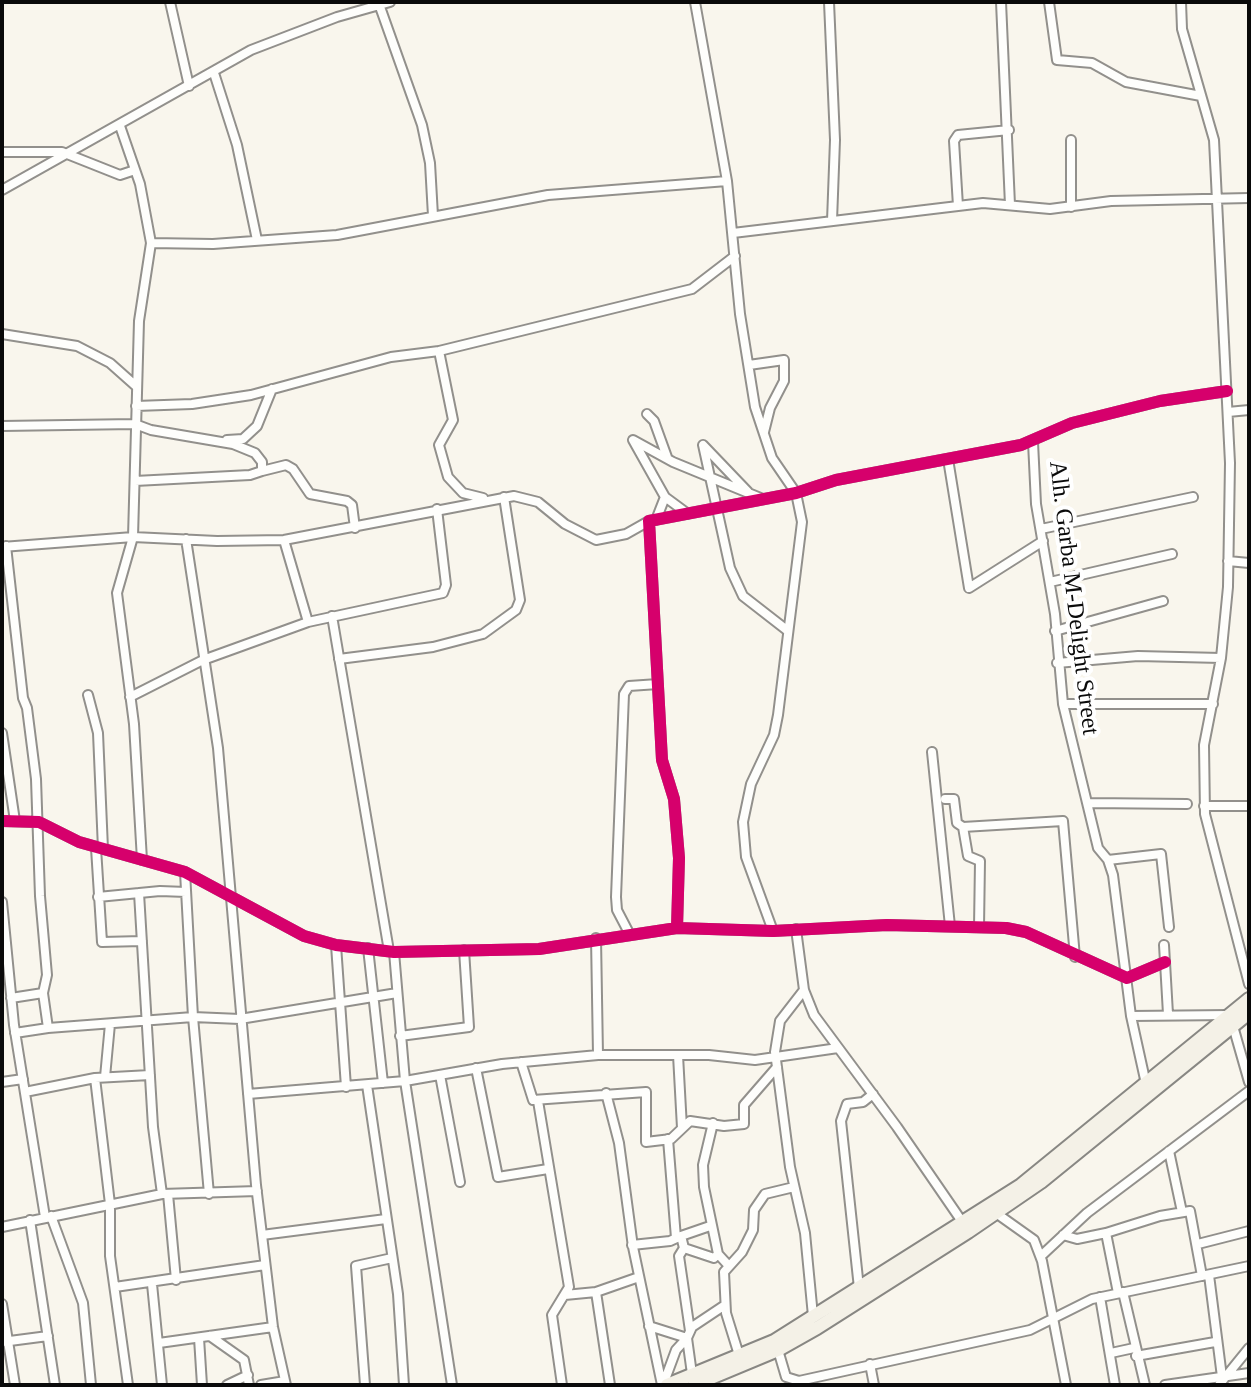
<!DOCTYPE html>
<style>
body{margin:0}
#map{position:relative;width:1251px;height:1387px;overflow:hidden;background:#f9f6ed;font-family:"Times New Roman",serif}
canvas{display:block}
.frame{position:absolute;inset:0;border:4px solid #0a0a0a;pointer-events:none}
</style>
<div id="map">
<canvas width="1251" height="1387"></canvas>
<div class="frame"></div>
</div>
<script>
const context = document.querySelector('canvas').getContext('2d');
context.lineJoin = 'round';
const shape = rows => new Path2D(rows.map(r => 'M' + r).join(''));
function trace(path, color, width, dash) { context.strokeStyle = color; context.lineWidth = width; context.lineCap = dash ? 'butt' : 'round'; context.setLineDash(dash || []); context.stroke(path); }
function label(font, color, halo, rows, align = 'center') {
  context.font = font + ' "Times New Roman",serif'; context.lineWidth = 8; context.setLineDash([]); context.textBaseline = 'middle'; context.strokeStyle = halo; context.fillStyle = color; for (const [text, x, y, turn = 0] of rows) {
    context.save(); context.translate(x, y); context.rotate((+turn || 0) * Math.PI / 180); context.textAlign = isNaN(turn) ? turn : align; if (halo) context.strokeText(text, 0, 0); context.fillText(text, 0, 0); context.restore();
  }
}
const street = shape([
 [170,2,189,86],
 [695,2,727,181,740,314,755,407,772,458,796,493,802,522,778,715,774,735,751,784,743,822,746,857,773,931],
 [829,2,835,140,832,221],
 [1001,2,1010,205],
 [1049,2,1057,60,1092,63,1126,82,1201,96],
 [1181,2,1182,29,1214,140,1230,463,1228,587,1221,658,1204,745,1205,814,1249,984],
 [379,4,422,125,430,163,433,216],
 [214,73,237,145,257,240],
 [120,126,140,184,151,243,139,321,133,537,117,593,134,724,142,860],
 [1071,140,1071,207],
 [2,152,62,152,120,175,135,170],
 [2,190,251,50,337,17,390,2],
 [958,206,954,141,958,135,1009,130],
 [733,233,983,203,1050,209,1111,201,1249,198],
 [151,243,213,244,337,235,548,195,727,181],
 [2,334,77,346,110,363,137,387],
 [439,351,453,420,439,445,448,477,463,493,483,498],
 [749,365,784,360,784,381,770,408,764,432],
 [136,406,192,404,251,395,391,357,439,351,692,289,735,256],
 [1228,412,1249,410],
 [647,414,654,421,667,457],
 [2,426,135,424,151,430,233,444,255,453,262,462,262,471,250,475,135,481],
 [227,440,243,439,257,426,272,389],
 [1033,442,1036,504,1055,614,1063,704,1098,848,1108,860,1113,875,1131,1016,1146,1084],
 [948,459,969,588,1043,541],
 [262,471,286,465,293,469,310,494,347,501,352,505,355,528],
 [748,492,703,445,730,568,743,596,788,631],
 [688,514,665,497,633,440,673,462,763,499],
 [656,520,665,497],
 [1041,529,1193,497],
 [186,539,218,748,256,1185,273,1327,286,1385],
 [284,540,308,622],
 [6,546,23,698,27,708,36,779,40,896,47,975,43,993,11,998],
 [2,547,133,537,217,541,284,540,514,496,538,502,565,524,596,540,626,534,649,521],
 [1228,561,1249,563],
 [1050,582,1172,554],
 [332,616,389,951],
 [1055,631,1163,601],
 [339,659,433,647,483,634,516,610,520,600,504,497],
 [1057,663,1138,656,1221,658],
 [88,695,98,733,103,849],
 [130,697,203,660,308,622,443,593,446,585,437,509],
 [1063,704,1213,704],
 [2,733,15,821],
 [932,752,950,926],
 [945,799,954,799,957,823,963,827,968,856,980,861,979,927],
 [1090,803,1187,804],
 [1204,806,1249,806],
 [2,821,39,822,79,842,185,872,304,936,336,945,394,952,539,949,677,928,773,931,887,925,1006,928,1026,932,1127,978,1165,962],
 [963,827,1063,821,1075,957],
 [96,848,102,942,142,941],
 [1108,860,1161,854,1169,927],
 [185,872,193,1017,209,1194],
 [139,893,153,1127,162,1194],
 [98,897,160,891,186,892],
 [2,902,14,1025,45,1217],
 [677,928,679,858,674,799,662,760,649,521,796,493,836,480,1021,445,1072,423,1160,401,1227,391],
 [796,929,804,990,814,1015,897,1127,963,1223],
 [629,933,617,910,616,897,624,694,629,686,658,684],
 [596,938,598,1055],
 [336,945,346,1087],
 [1164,945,1168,1014],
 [368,948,383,1083],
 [394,952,405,1081,452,1385],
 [804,990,780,1021,775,1052,790,1167,805,1233,813,1316],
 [1131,1016,1230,1015],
 [1233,1026,1249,1082],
 [48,1028,193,1017,240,1019,397,993],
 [15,1033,48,1028,43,993],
 [400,1036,469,1027,464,950],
 [678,1055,682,1128],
 [521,1062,533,1100,646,1092,646,1142,671,1139,690,1121,724,1126,744,1124,744,1105,777,1067],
 [476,1068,498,1177,548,1169],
 [440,1075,460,1182],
 [105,1077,110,1024],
 [95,1078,110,1204,110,1256,128,1385],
 [2,1082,23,1079],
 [367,1085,398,1294,404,1385],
 [25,1092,95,1078,150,1075],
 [606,1093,619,1143,633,1247,662,1385],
 [248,1094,405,1081,502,1064,598,1055,709,1055,755,1060,838,1048],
 [538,1101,569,1287,552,1315,562,1385],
 [713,1123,703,1165,704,1187,718,1254,729,1266],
 [668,1139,676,1238],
 [1169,1151,1182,1212],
 [168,1194,176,1280],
 [996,1213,1034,1240,1042,1261,1066,1385],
 [51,1216,83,1303,91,1385],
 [30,1220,55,1385],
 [2,1227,162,1194,257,1191],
 [1106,1233,1160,1216,1190,1211,1202,1276],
 [262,1235,386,1219],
 [1063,1235,1077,1239,1106,1233,1118,1293],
 [1198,1244,1249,1231],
 [632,1245,670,1241,681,1236],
 [684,1248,681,1236,710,1226],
 [1041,1256,1087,1213,1249,1091],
 [1209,1275,1222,1377],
 [152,1284,162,1385],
 [115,1287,265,1265],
 [859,1288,841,1121,847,1104,863,1102,873,1094],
 [596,1292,610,1385],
 [1123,1292,1145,1385],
 [565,1295,596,1292,639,1277],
 [1100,1297,1115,1385],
 [2,1304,15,1385],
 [649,1326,687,1338],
 [690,1331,679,1256,684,1248,714,1258,718,1254],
 [210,1336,244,1360,249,1385],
 [199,1338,202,1385],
 [2,1342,48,1336],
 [159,1343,273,1327],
 [778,1350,786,1377,799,1381,1030,1330,1092,1299,1249,1266],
 [1111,1353,1134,1348],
 [739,1355,726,1313,724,1272,742,1252,753,1230,754,1210,765,1194,794,1187],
 [1136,1356,1215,1342],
 [870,1364,874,1385],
 [692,1374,687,1338,692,1327,725,1305],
 [227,1385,248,1375],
 [261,1385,285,1381],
 [365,1385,356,1266,392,1258],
 [663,1385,676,1350,687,1338],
 [1165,1385,1249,1373],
 [1219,1385,1249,1348]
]);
const secondary = shape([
 [667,1385,774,1341,1021,1185,1249,999],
 [694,1385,778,1350,817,1328,968,1232,1041,1182,1249,1013]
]);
trace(street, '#92908c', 12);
trace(secondary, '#888783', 16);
trace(street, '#fefefc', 8);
trace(secondary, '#f4f1e7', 12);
trace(shape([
 [2,821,39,822,79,842,185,872,304,936,336,945,394,952,539,949,677,928,773,931,887,925,1006,928,1026,932,1127,978,1165,962],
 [677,928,679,858,674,799,662,760,649,521,796,493,836,480,1021,445,1072,423,1160,401,1227,391]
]), '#d6006c', 12);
label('24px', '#0a0a0a', '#fff', [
 ["Alh. Garba M-Delight Street",1073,598,83]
]);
</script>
